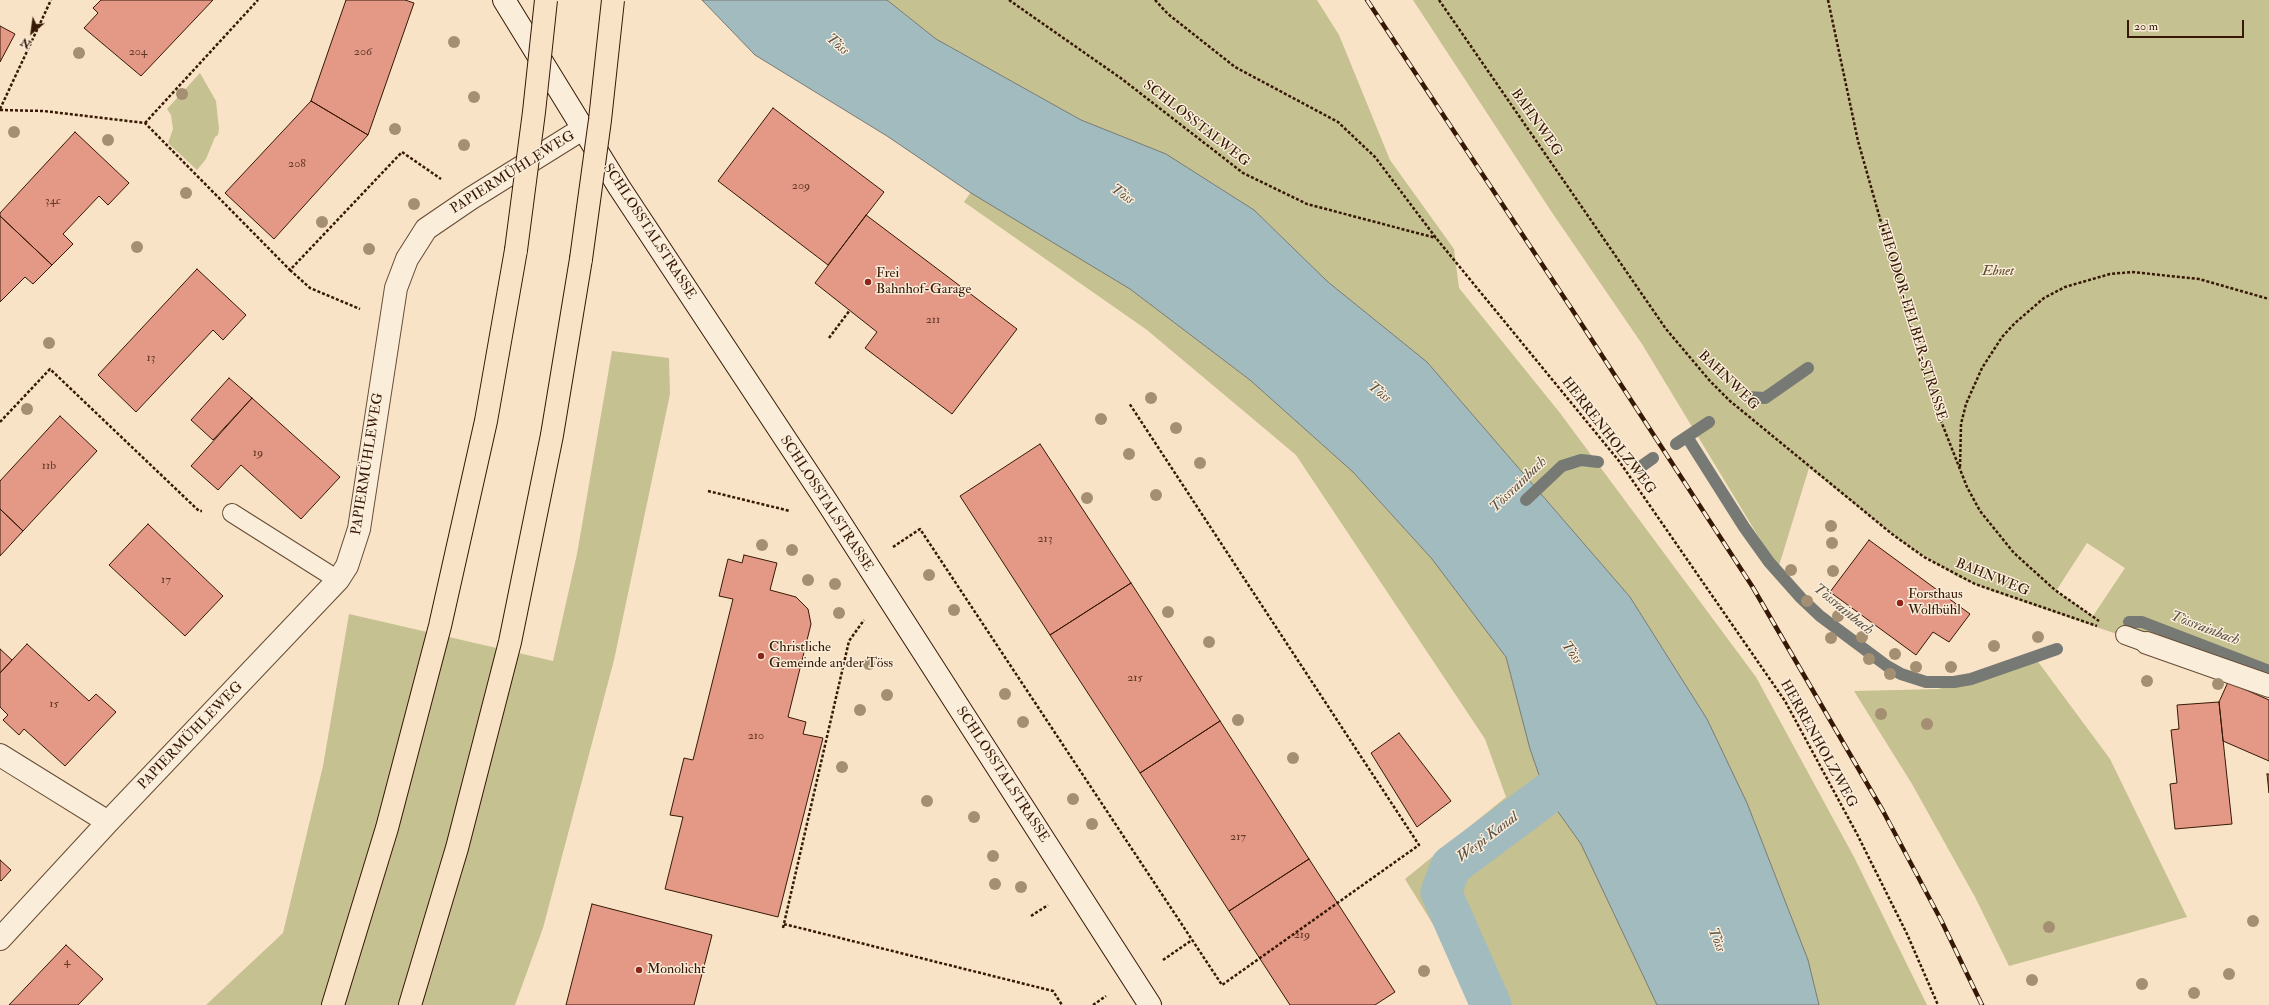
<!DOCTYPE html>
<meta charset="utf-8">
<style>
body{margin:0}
#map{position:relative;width:2269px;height:1005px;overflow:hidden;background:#f8e3c6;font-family:"IM FELL Double Pica",serif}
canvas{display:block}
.north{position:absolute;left:12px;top:12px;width:40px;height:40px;-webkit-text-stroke:3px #faedda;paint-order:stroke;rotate:209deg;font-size:11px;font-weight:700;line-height:16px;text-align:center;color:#361804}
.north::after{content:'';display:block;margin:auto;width:14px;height:18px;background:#361804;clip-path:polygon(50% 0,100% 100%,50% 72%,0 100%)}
.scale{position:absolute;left:2127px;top:20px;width:117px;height:18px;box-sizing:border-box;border:2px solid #361804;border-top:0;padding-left:5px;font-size:12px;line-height:14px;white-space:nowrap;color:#361804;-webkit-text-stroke:3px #faedda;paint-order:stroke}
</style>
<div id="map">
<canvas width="2269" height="1005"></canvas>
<div class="north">N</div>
<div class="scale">20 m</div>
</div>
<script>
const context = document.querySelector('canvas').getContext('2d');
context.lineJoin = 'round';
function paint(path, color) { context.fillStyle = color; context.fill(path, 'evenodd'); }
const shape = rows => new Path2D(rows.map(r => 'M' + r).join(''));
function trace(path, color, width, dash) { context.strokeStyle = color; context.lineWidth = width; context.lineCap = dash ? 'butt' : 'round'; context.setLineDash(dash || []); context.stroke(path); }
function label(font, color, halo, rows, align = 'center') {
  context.font = font + ' "IM FELL Double Pica",serif'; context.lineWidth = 3; context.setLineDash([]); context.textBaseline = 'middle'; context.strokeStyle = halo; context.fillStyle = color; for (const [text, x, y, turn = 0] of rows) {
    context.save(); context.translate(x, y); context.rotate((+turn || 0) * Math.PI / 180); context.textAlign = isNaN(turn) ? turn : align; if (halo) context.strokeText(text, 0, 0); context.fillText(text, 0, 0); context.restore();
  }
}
paint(shape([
 [887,0,1317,0,1339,35,1390,160,1454,249,1459,288,1560,413,1756,677,1854,857,1927,1005,1819,1005,1808,960,1747,803,1707,719,1630,597,1427,362,1328,282,1254,210,1166,154,1081,120,936,39],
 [1413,0,2269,0,2269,686,1991,591,1958,577,1906,545,1809,468,1778,569,1642,344,1551,211],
 [2087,543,2125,568,2093,616,2056,591],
 [200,73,216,101,219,129,218,135,215,137,206,159,197,170,168,143,173,129,171,115,167,109],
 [971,192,1130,289,1250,380,1353,472,1432,559,1506,657,1530,749,1546,795,1581,844,1657,1005,1483,1005,1405,879,1506,797,1485,739,1296,455,1147,330,964,202],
 [612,351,669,358,670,394,614,660,543,928,515,1005,206,1005,283,933,323,766,349,614,553,661,577,554],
 [2033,655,2110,759,2187,917,2009,966,1975,897,1912,784,1854,691,1939,689]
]), '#c5c190');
const water = shape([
 [702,0,887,0,936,39,1081,120,1166,154,1254,210,1328,282,1427,362,1630,597,1707,719,1747,803,1808,960,1819,1005,1657,1005,1581,844,1546,795,1530,749,1506,657,1432,559,1353,472,1250,380,1130,289,971,193,887,136,755,55,702,0]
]);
paint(water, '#a2bbbf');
trace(water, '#777a74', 1);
trace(shape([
 [1747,397,1765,398,1808,368],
 [1685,438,1709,422],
 [1676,444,1685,438,1689,440,1744,527,1769,562,1801,598,1820,616,1887,666,1901,674,1926,682,1954,682,1971,679,2057,649],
 [1639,468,1653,458],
 [1526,500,1562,466,1581,460,1598,462],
 [2129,622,2142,622,2269,671]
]), '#777a74', 12);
trace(shape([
 [1491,1005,1441,892,1451,866,1546,795,1593,764]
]), '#a2bbbf', 41);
const building = shape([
 [101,0,213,0,141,76,84,28,98,13,93,8,101,0],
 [346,0,405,0,414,3,368,135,311,101,346,0],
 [0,26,15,34,0,62,0,26],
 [311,101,368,135,274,239,225,193,311,101],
 [773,108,884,192,828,265,718,181,773,108],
 [75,132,129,183,108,205,99,196,63,234,73,244,52,265,0,216,0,213,75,132],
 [866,215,1017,329,952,414,865,348,877,332,815,283,866,215],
 [0,216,52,265,33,284,25,277,0,302,0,216],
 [197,269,246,315,223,340,213,330,136,412,98,375,197,269],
 [229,378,252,398,213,440,191,420,229,378],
 [252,398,340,477,301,519,241,465,218,490,191,466,252,398],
 [60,416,97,451,23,531,0,509,0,481,60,416],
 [1040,444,1131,583,1050,635,960,496,1040,444],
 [0,509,23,531,0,556,0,509],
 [148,524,223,596,185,636,109,565,148,524],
 [1869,540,1970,614,1949,642,1933,632,1916,655,1830,592,1869,540],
 [744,555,777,563,770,590,796,597,808,609,811,624,788,717,806,722,803,734,823,738,778,917,665,889,683,817,670,815,684,758,693,760,733,599,719,596,728,559,742,563,744,555],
 [1131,583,1220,721,1140,773,1050,635,1131,583],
 [27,644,89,701,96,694,116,712,65,766,24,729,19,735,3,720,8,715,0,707,0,673,27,644],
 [0,649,12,660,0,673,0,649],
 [2228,682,2269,700,2269,761,2223,741,2219,702,2228,682],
 [2219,702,2232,824,2175,829,2170,784,2177,783,2171,730,2179,729,2177,705,2219,702],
 [1220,721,1309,859,1229,911,1140,773,1220,721],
 [1399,733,1451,801,1417,827,1371,753,1399,733],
 [2267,774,2269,774,2269,793,2267,774],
 [1309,859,1395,992,1375,1005,1290,1005,1229,911,1309,859],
 [0,860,11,870,1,881,0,880,0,860],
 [592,904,712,935,694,1005,566,1005,592,904],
 [66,945,103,979,78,1005,9,1005,66,945]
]);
paint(building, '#e49987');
trace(building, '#361804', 1);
const service = shape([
 [232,513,338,580],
 [2125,635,2147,643]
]);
const minor = shape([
 [2147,643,2269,686],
 [0,755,108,822],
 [0,939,108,822,338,580,347,566,359,529,396,288,407,259,426,229,470,199,584,128]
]);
const secondary = shape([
 [504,0,619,187,827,502,1150,1005]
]);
const motorway = shape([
 [333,1005,387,828,440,626,486,421,516,250],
 [410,1005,457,848,510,642,552,435,581,259]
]);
trace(service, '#664b34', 20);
trace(minor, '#664b34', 24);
trace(secondary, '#361804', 24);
trace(motorway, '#361804', 24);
trace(shape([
 [1009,0,1122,79,1243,173,1307,204,1436,238],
 [1155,0,1168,14,1235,67,1338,122,1375,157,1436,238,1619,461,1785,701,1857,834,1907,934,1938,1005],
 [1439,0,1666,329,1710,381,1730,401,1892,534,1924,557,1975,584,2097,626],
 [1828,0,1858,141,1928,388,1967,487,1980,511,2014,553,2055,590,2099,621],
 [0,109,51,0],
 [0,110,44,111,145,123,290,270,402,152,441,179],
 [145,123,258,0],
 [290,270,310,288,360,309],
 [829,338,850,310],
 [0,422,50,369,199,511,202,511],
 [1960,467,1961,424,1966,404,1982,368,2002,337,2015,323,2044,298,2065,287,2110,274,2132,272,2199,279,2269,299],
 [708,491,790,511],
 [893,547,920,529,1222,985,1419,845,1129,403],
 [1031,916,1048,905],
 [784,924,1053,991,1062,1005],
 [783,928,849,641,864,620],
 [1163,960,1192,940],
 [1093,1005,1106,996]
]), '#361804', 2.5, [3, 2]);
trace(service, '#faedda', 18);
trace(minor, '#faedda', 22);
trace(secondary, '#faedda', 22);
trace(motorway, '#f8e3c6', 22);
const rail = shape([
 [1367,0,1573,311,1752,586,1883,811,1941,920,1982,1005]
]);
trace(rail, '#361804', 4.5);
trace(rail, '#faedda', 3, [9]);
const motorwayBridge = shape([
 [516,250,534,112,546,0],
 [581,259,600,120,613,0]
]);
trace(motorwayBridge, '#361804', 24, []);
trace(motorwayBridge, '#f8e3c6', 22);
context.fillStyle = '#a58f72';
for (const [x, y] of [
 [454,42],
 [79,53],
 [182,94],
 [474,97],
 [395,129],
 [14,132],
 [108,140],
 [464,145],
 [186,193],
 [414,204],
 [322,222],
 [137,247],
 [369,249],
 [49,343],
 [1151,398],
 [27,409],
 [1101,419],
 [1176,428],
 [1129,454],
 [1200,463],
 [1156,495],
 [1087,498],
 [1831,526],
 [1832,543],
 [762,545],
 [792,550],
 [1791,570],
 [1833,571],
 [929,575],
 [808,580],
 [835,584],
 [1807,601],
 [954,610],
 [1168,612],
 [839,613],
 [1838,616],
 [1862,637],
 [2038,637],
 [1831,638],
 [1209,642],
 [1994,646],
 [1895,654],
 [1869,659],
 [869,664],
 [1916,667],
 [1951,667],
 [1890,674],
 [2147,681],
 [2218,684],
 [1005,694],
 [887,695],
 [860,710],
 [1881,714],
 [1238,720],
 [1023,722],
 [1927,724],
 [1293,758],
 [842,767],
 [1073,799],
 [927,801],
 [974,817],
 [1092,824],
 [993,856],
 [995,884],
 [1021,887],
 [2253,921],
 [2049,927],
 [1424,971],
 [2229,974],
 [2032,980],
 [2142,984],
 [2194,993]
]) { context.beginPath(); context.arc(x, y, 6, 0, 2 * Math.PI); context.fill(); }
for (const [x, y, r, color] of [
 [868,282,4,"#8f2418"],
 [1900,603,4,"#8f2418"],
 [761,656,4,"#8f2418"],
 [639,970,4,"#8f2418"]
]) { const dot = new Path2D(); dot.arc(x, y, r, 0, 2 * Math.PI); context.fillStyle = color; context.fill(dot); trace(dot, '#faedda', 1.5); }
label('12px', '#623825', null, [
 ["204",138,52],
 ["206",363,52],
 ["208",297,164],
 ["209",801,186],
 ["34c",53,201],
 ["211",933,320],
 ["13",151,358],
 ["19",258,453],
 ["11b",49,466],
 ["213",1045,539],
 ["17",166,580],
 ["215",1135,678],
 ["15",54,704],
 ["210",756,736],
 ["217",1238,837],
 ["219",1302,935],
 ["4",67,962]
]);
label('14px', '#361804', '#faedda', [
 ["BAHNWEG",1536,123,55],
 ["SCHLOSSTALWEG",1196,124,38],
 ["PAPIERMÜHLEWEG",513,173,-32],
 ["SCHLOSSTALSTRASSE",649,232,57],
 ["THEODOR-FELBER-STRASSE",1911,321,73],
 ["BAHNWEG",1728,381,44],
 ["HERRENHOLZWEG",1608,436,52],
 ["PAPIERMÜHLEWEG",368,464,-81],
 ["SCHLOSSTALSTRASSE",826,504,57],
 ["BAHNWEG",1992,578,22],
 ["PAPIERMÜHLEWEG",191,736,-46],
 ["HERRENHOLZWEG",1818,744,61],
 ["SCHLOSSTALSTRASSE",1002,775,57]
]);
label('italic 14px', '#614b2e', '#faedda', [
 ["Ebnet",1998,272]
]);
label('14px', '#361804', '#faedda', [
 ["Frei",876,274],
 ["Bahnhof-Garage",876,290],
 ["Forsthaus",1908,595],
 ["Wolfbühl",1908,611],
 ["Christliche",769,648],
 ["Gemeinde an der Töss",769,664],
 ["Monolicht",647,970]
], 'left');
label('italic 15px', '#5c5145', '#faedda', [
 ["Töss",837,45,41],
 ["Töss",1122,195,36],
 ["Töss",1379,393,39],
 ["Tössrainbach",1519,485,-44],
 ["Tössrainbach",1843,610,39],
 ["Tössrainbach",2205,629,21],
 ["Töss",1571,653,54],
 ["Wespi Kanal",1488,838,-37],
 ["Töss",1716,940,69]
]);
</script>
